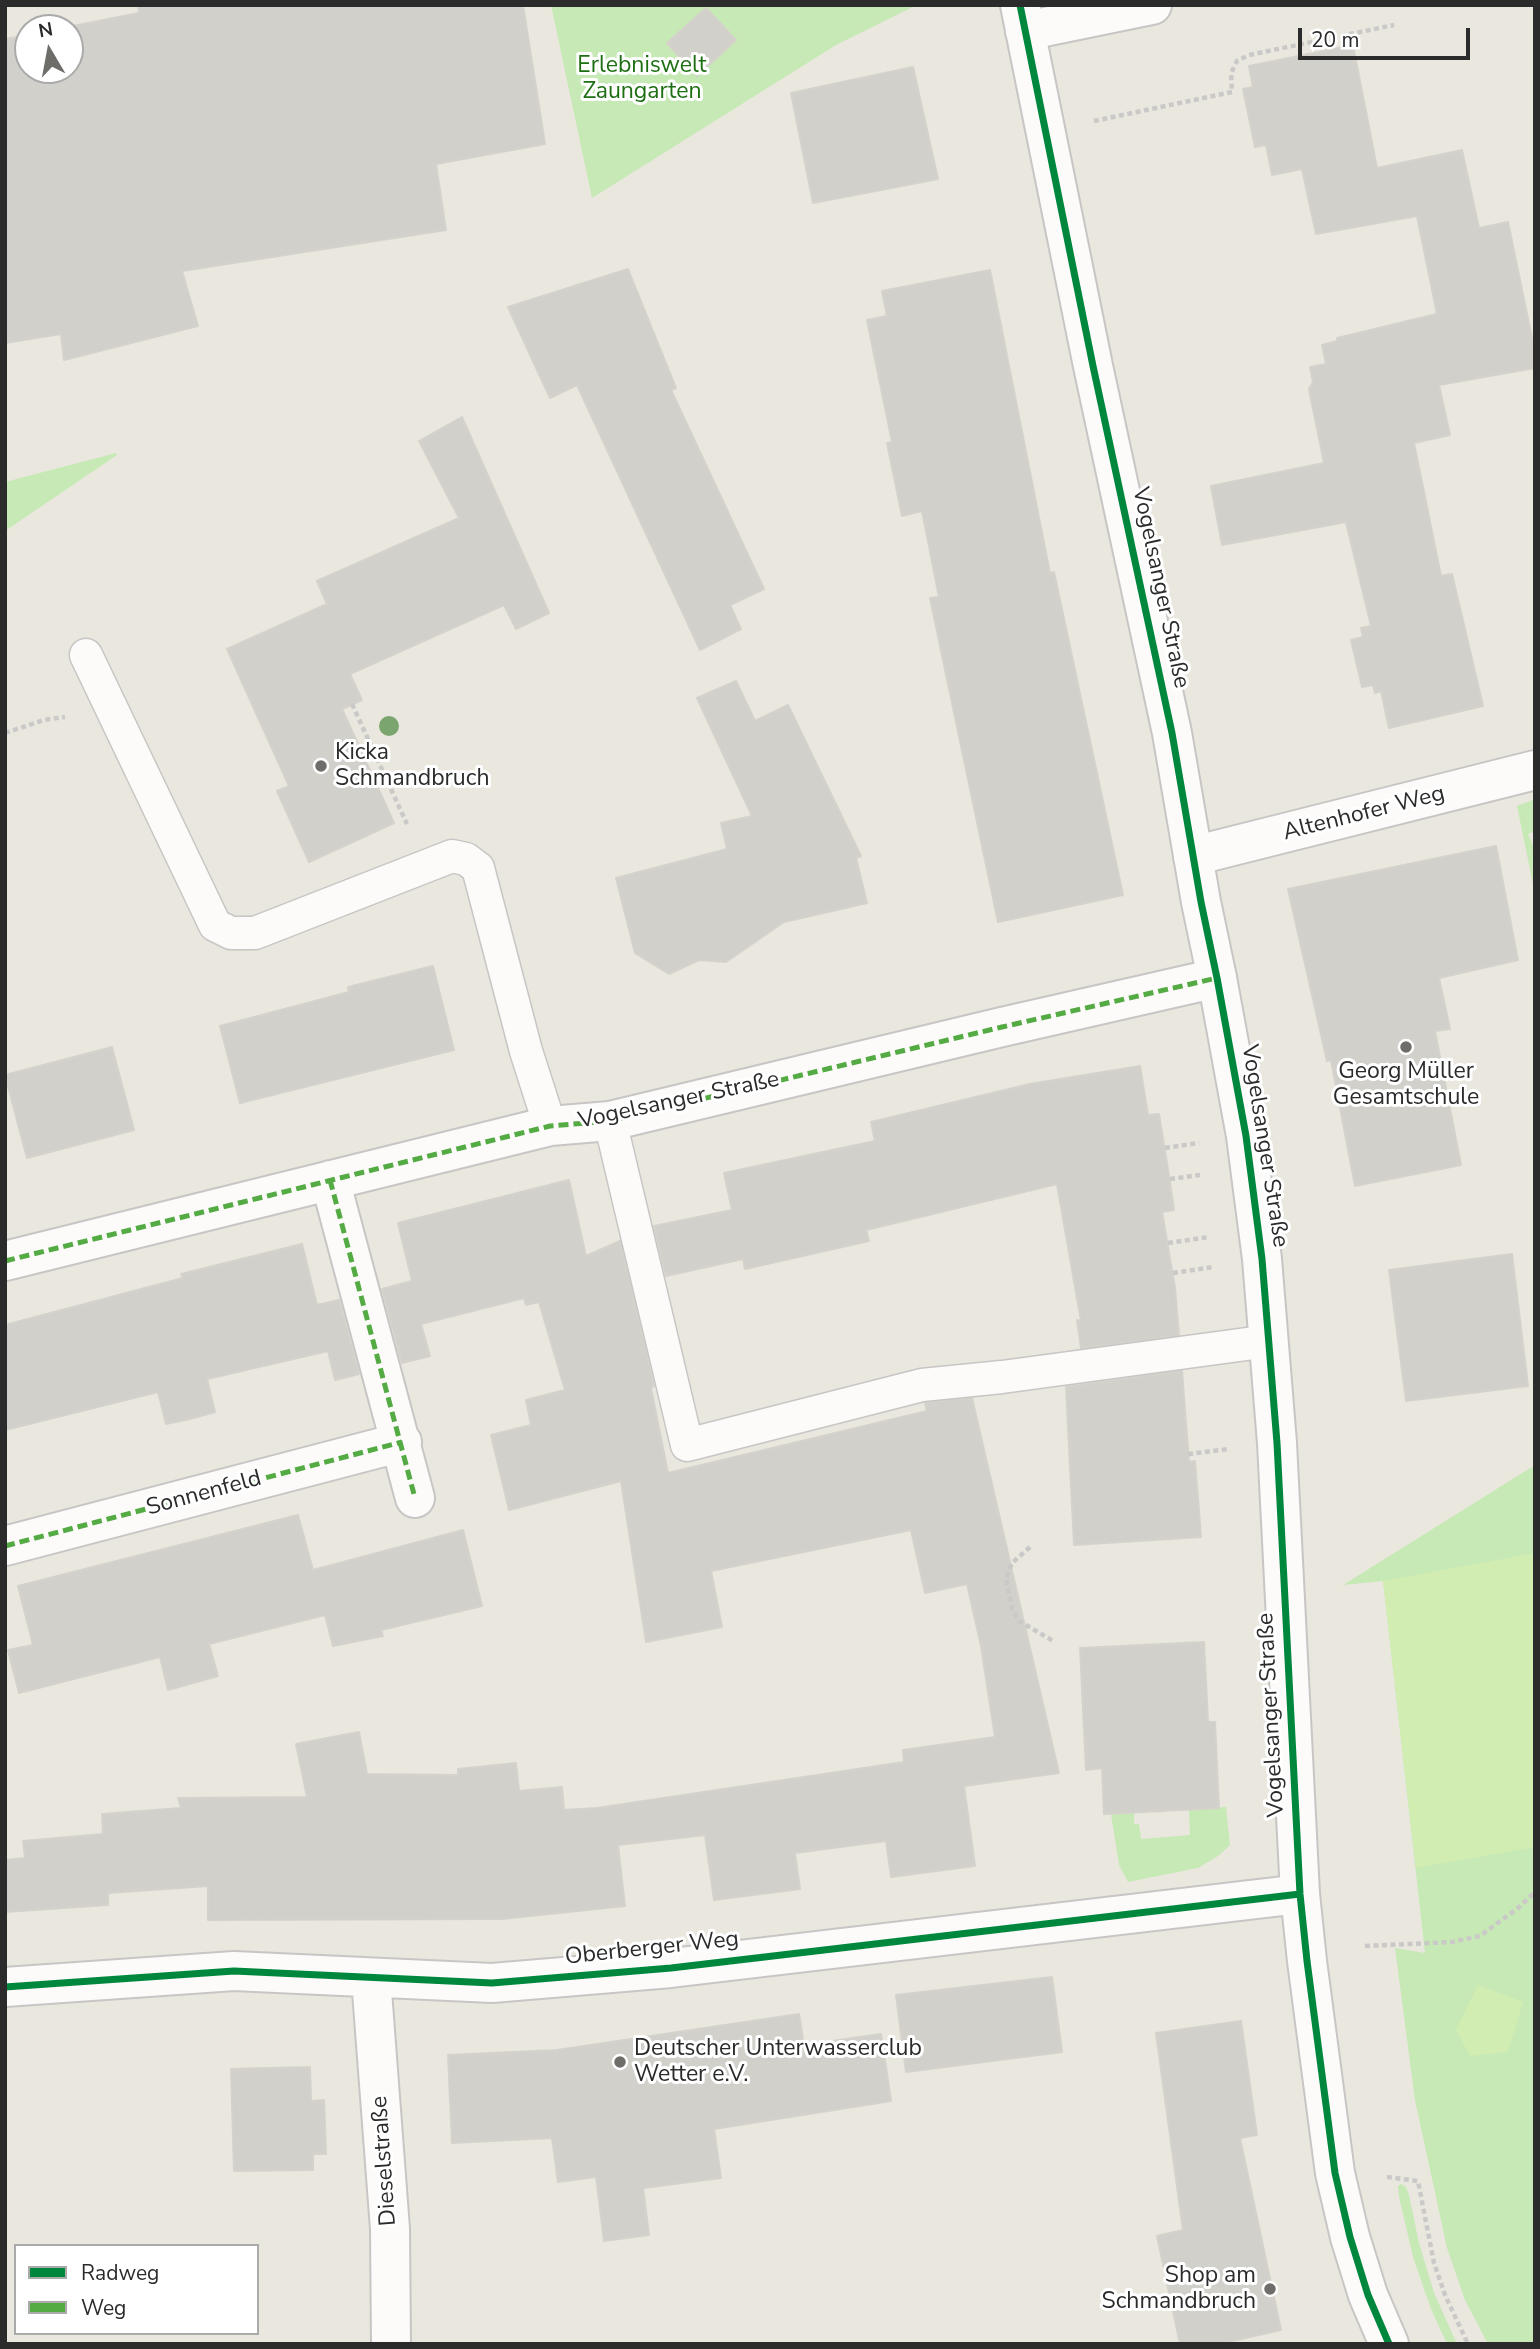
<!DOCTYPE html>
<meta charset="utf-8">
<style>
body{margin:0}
#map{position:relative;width:1540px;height:2349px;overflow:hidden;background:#eae7df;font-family:"Nunito Sans",sans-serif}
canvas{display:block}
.frame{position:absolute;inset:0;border:7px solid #2b2b2b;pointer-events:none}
.legend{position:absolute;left:14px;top:2244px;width:245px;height:91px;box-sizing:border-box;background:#fff;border:2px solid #aaa;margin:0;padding:9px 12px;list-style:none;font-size:21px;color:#2b2b2b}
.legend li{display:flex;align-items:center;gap:14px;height:35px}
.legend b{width:35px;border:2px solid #aaa}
.north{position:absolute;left:14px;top:14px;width:70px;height:70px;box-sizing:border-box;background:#fff;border:2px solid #aaa;border-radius:50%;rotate:350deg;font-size:19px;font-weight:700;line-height:28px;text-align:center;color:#2b2b2b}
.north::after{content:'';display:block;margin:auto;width:24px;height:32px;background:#6e6d6a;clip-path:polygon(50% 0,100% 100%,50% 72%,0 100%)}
.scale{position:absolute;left:1298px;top:28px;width:172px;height:32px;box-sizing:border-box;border:4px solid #2b2b2b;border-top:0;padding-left:9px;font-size:21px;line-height:24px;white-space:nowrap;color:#2b2b2b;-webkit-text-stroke:5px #fff;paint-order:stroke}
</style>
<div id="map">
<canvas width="1540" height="2349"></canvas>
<div class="frame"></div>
<ul class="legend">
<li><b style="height:9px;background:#00873e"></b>Radweg</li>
<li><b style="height:9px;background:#54ab44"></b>Weg</li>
</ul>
<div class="north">N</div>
<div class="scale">20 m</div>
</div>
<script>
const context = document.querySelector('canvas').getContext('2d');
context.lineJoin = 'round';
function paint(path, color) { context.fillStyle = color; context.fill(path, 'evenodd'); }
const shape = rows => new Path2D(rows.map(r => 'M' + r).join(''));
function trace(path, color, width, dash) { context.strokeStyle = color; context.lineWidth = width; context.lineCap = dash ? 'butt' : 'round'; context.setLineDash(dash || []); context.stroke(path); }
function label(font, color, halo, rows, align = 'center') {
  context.font = font + ' "Nunito Sans",sans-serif'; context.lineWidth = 6; context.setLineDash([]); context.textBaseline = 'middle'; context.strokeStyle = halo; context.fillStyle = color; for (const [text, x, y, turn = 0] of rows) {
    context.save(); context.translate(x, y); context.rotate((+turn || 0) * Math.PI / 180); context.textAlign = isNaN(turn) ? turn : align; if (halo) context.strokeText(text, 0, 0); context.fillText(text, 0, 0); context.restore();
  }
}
paint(shape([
 [551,5,917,5,836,45,592,198],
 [116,453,117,455,5,531,5,482],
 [1535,799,1535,831,1528,834,1535,850,1535,894,1517,806],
 [1535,1465,1535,2344,1488,2344,1465,2300,1447,2248,1415,2100,1395,1948,1425,1953,1383,1581,1343,1585],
 [1226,1807,1230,1845,1218,1856,1198,1868,1128,1882,1119,1865,1111,1814,1134,1813,1134,1824,1139,1824,1141,1839,1190,1835,1189,1810],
 [1401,2184,1406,2187,1409,2195,1419,2243,1434,2293,1457,2344,1447,2344,1431,2309,1413,2257,1399,2197,1398,2186]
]), '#c6e9b5');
paint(shape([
 [1535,1553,1535,1847,1416,1868,1383,1581],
 [1478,1985,1523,2002,1508,2052,1470,2056,1456,2030]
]), '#d2edb2');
const building = shape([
 [138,5,523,5,545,144,436,164,446,230,182,271,198,326,64,360,61,334,5,343,5,39,28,35,28,70,70,70,70,28,63,28,139,13,138,5],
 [706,8,736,40,697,76,667,43,706,8],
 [1353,45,1377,168,1462,150,1479,228,1508,222,1535,353,1535,368,1439,385,1450,435,1414,443,1441,576,1452,574,1483,706,1389,728,1381,691,1375,693,1373,685,1362,687,1351,640,1363,637,1361,628,1371,626,1346,522,1222,545,1211,486,1324,463,1309,389,1313,382,1310,367,1326,364,1322,345,1337,341,1337,338,1437,314,1417,216,1316,234,1302,169,1272,175,1266,145,1255,147,1243,89,1253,87,1249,66,1353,45],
 [913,67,938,179,813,203,791,93,913,67],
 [628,269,676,388,671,390,764,589,730,605,741,629,700,650,577,385,550,398,508,307,628,269],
 [990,270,1050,573,1054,572,1123,895,998,922,930,598,939,597,922,511,902,516,887,443,892,442,867,320,887,316,882,291,990,270],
 [462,417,549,613,516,629,504,605,350,674,362,700,342,709,394,823,309,862,277,791,289,786,227,649,327,604,317,581,459,518,419,441,462,417],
 [736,681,755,721,788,705,861,856,856,858,867,903,784,922,726,962,699,960,669,974,635,953,616,878,727,849,721,823,752,816,697,698,736,681],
 [1496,846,1518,960,1439,978,1450,1029,1435,1031,1461,1165,1355,1186,1331,1060,1327,1061,1288,889,1496,846],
 [433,966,454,1050,240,1103,220,1026,349,992,348,987,433,966],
 [112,1047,134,1130,27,1158,5,1075,112,1047],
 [1140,1066,1148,1115,1159,1114,1169,1176,1174,1210,1162,1212,1175,1288,1179,1335,1081,1348,1077,1320,1081,1321,1057,1184,866,1230,869,1241,745,1269,743,1259,666,1276,654,1226,732,1210,724,1173,875,1141,871,1122,1030,1084,1140,1066],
 [569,1180,586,1256,620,1241,654,1386,651,1388,668,1473,927,1411,925,1403,972,1398,1059,1773,964,1786,975,1866,891,1877,886,1841,795,1853,800,1889,714,1900,705,1835,618,1845,625,1906,502,1919,208,1920,208,1886,108,1893,108,1905,5,1912,5,1860,25,1858,23,1841,103,1834,102,1814,181,1808,178,1798,307,1797,296,1744,359,1732,367,1774,458,1775,458,1769,516,1763,519,1791,562,1787,564,1810,597,1808,904,1762,903,1750,995,1737,981,1646,967,1584,925,1593,911,1530,711,1571,722,1627,646,1642,621,1481,509,1510,491,1435,531,1425,526,1400,565,1390,539,1302,526,1305,524,1298,421,1324,430,1356,402,1363,382,1289,412,1281,398,1223,569,1180],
 [302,1244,317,1305,339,1300,359,1374,335,1380,328,1351,207,1379,215,1412,190,1419,166,1424,158,1392,5,1430,5,1325,183,1278,181,1274,302,1244],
 [1512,1254,1528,1386,1406,1401,1389,1270,1512,1254],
 [1182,1371,1189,1462,1195,1461,1201,1537,1074,1545,1066,1387,1182,1371],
 [298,1515,313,1570,463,1530,482,1606,381,1630,383,1636,333,1646,325,1615,209,1644,218,1676,168,1690,160,1657,19,1693,8,1650,33,1645,18,1586,298,1515],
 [1204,1642,1208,1722,1215,1722,1219,1808,1104,1814,1102,1768,1086,1770,1080,1648,1204,1642],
 [1052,1977,1062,2052,906,2072,896,1995,1052,1977],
 [799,2014,804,2045,881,2034,891,2101,714,2129,721,2178,643,2188,649,2235,604,2241,596,2177,558,2182,552,2138,452,2143,448,2055,557,2050,799,2014],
 [1241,2021,1257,2135,1240,2138,1281,2330,1219,2344,1180,2344,1157,2236,1183,2230,1156,2033,1241,2021],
 [310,2067,311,2101,324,2100,326,2154,313,2154,313,2170,234,2171,231,2069,310,2067]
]);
paint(building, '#d2d0cb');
trace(building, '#d5d2cc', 2);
const service = shape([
 [86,655,215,925,231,933,255,933,452,856,466,859,478,868,526,1051,550,1126],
 [610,1121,687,1445,922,1385,1002,1377,1269,1341]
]);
const minor = shape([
 [1025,31,1152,5],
 [1193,856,1535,770],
 [330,1180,415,1498],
 [5,1261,550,1126,610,1121,1002,1027,1217,978],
 [5,1546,402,1442],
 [371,1978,390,2229,391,2344],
 [5,1987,234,1971,492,1983,671,1968,1300,1894]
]);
const tertiary = shape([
 [1020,5,1093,366,1172,733,1201,902,1217,978,1246,1136,1262,1259,1277,1443,1300,1894,1307,1961,1335,2173,1350,2237,1368,2295,1389,2344]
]);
trace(service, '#c7c6c5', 35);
trace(minor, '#c7c6c5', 42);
trace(tertiary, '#c7c6c5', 42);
trace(shape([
 [1094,121,1232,92,1231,73,1237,61,1249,55,1394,25],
 [352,704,407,824],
 [5,733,44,720,65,717],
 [1165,1148,1199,1143],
 [1170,1179,1200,1175],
 [1168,1243,1209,1237],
 [1173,1273,1214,1267],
 [1188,1454,1229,1449],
 [1030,1547,1012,1563,1006,1579,1012,1609,1019,1621,1055,1642],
 [1365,1946,1452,1942,1480,1936,1518,1908,1535,1892],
 [1387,2177,1418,2181,1434,2263,1445,2295,1468,2344]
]), '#cac9c8', 4.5, [5, 3.5]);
trace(service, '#fcfbfa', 32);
trace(minor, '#fcfbfa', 38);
trace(tertiary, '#fcfbfa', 38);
trace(shape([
 [330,1180,415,1498],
 [5,1261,550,1126,610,1121,1002,1027,1217,978],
 [5,1546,402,1442]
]), '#54ab44', 5, [10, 5]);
trace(shape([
 [1020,5,1093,366,1172,733,1201,902,1217,978,1246,1136,1262,1259,1277,1443,1300,1894,1307,1961,1335,2173,1350,2237,1368,2295,1389,2344],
 [5,1987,234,1971,492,1983,671,1968,1300,1894]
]), '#00873e', 7);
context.fillStyle = '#7aa56f';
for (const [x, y] of [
 [389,726]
]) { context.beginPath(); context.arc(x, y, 10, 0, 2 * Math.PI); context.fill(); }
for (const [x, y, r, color] of [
 [321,766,7,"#6e6d6a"],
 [1406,1047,7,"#6e6d6a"],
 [620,2062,7,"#6e6d6a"],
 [1270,2289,7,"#6e6d6a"]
]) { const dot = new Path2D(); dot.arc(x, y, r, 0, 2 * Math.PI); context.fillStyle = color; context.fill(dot); trace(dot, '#fff', 2.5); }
label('23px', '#1e6f13', '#fff', [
 ["Erlebniswelt",642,66],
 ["Zaungarten",642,92]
]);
label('23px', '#2b2b2b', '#fff', [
 ["Vogelsanger Straße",1160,588,78],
 ["Altenhofer Weg",1364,814,-14],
 ["Vogelsanger Straße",679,1101,-12],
 ["Vogelsanger Straße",1264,1146,81],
 ["Sonnenfeld",204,1494,-15],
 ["Vogelsanger Straße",1272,1715,-93],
 ["Oberberger Weg",652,1949,-6],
 ["Dieselstraße",385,2161,-94]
]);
label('23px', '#2b2b2b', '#fff', [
 ["Kicka",335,753],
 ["Schmandbruch",335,779],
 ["Georg Müller",1406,1072,"center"],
 ["Gesamtschule",1406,1098,"center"],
 ["Deutscher Unterwasserclub",634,2049],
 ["Wetter e.V.",634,2075],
 ["Shop am",1256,2276,"right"],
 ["Schmandbruch",1256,2302,"right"]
], 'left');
</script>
